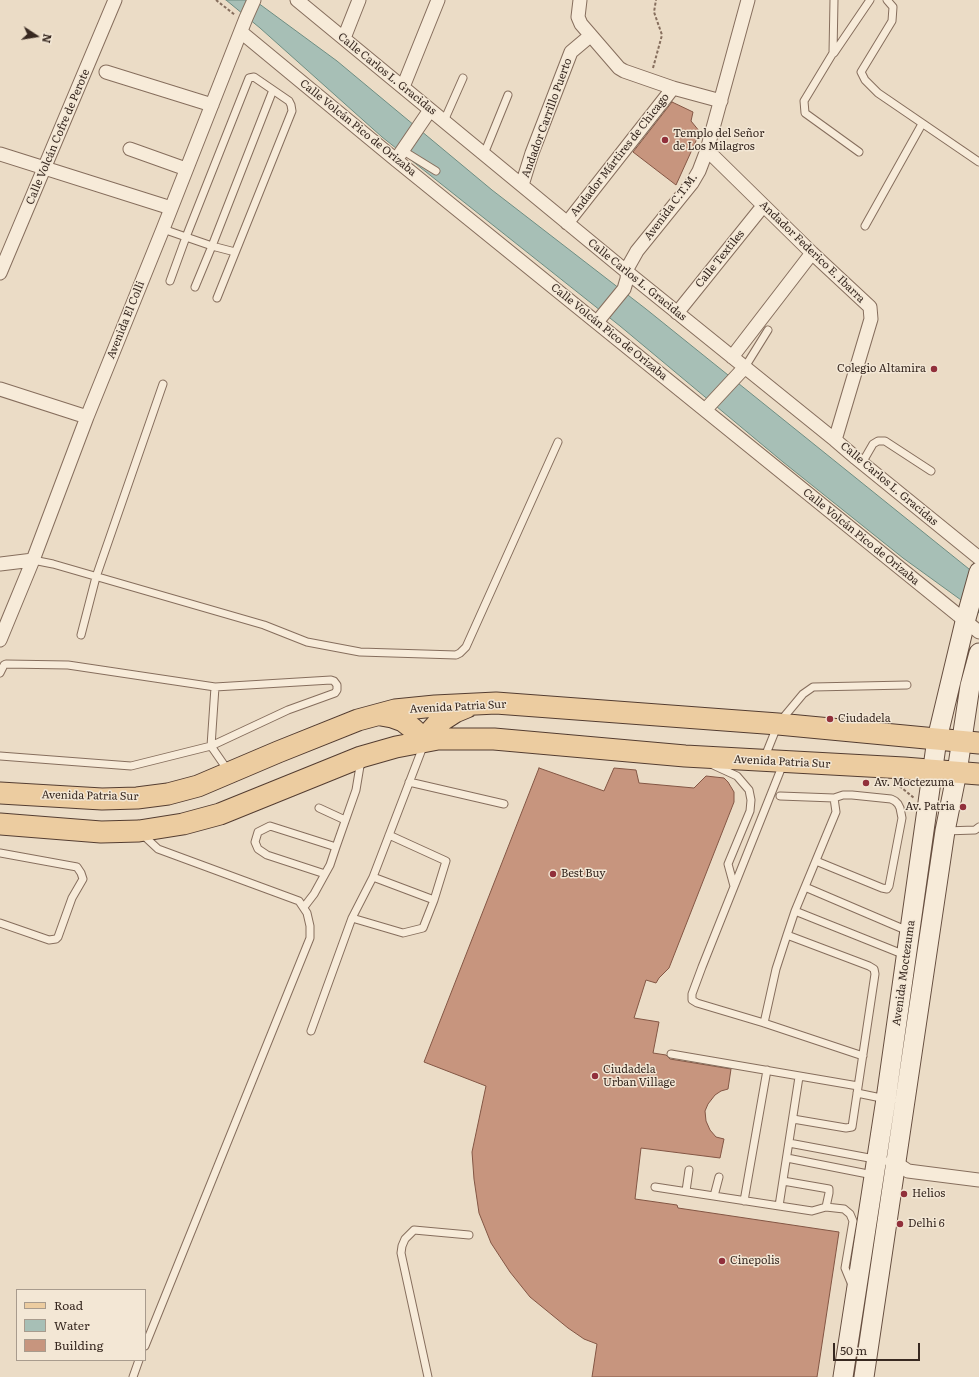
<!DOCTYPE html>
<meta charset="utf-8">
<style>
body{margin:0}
#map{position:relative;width:979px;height:1377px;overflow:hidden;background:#ebdcc6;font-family:Literata,serif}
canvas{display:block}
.legend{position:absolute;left:16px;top:1289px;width:130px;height:72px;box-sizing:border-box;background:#f3e7d5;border:1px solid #a89b8d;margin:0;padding:5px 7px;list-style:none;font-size:12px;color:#372820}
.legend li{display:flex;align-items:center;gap:8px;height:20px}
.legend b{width:20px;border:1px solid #a89b8d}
.north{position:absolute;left:16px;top:16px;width:40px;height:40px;-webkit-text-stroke:3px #f3e7d5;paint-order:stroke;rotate:102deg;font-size:11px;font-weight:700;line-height:16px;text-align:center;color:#372820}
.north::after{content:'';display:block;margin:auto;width:14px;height:18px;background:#372820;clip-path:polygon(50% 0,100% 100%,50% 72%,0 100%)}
.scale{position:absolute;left:833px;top:1343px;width:87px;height:18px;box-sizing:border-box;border:2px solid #372820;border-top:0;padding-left:5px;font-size:12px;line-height:14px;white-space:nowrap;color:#372820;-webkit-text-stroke:3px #f3e7d5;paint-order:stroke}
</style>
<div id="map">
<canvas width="979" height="1377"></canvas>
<ul class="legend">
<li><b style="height:5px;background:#eccca0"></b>Road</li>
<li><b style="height:11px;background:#a7bfb6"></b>Water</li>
<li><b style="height:11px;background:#c7957e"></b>Building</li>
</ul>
<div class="north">N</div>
<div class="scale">50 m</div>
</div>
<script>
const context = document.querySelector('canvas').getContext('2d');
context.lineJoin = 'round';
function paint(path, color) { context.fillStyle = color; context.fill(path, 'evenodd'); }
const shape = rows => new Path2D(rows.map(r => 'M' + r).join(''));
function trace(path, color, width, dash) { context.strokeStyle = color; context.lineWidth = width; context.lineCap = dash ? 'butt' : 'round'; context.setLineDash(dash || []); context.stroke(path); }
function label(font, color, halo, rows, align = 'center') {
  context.font = font + ' Literata,serif'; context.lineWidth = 3; context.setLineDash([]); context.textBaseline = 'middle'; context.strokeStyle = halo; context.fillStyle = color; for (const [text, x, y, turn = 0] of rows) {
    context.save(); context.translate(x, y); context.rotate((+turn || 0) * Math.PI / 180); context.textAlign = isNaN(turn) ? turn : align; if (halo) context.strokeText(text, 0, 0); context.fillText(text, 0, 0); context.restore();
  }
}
const water = shape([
 [226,0,254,0,337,61,492,190,646,309,969,569,979,577,979,613,903,558,783,462,620,326,382,137,260,28,226,0]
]);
paint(water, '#a7bfb6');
trace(water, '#6e8d82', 1);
const building = shape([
 [672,102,693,112,691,121,700,132,676,185,633,152,672,102],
 [539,768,604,791,614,768,636,770,639,783,694,788,706,776,724,778,728,782,734,792,734,802,669,968,659,978,656,983,646,980,634,1018,659,1022,653,1053,666,1055,670,1059,731,1069,728,1089,721,1091,715,1095,708,1104,705,1111,706,1121,710,1130,716,1137,724,1139,720,1158,641,1148,635,1199,677,1205,678,1208,839,1232,817,1377,592,1377,597,1344,584,1339,568,1328,530,1297,510,1272,491,1243,479,1213,474,1179,472,1152,486,1086,424,1062,539,768]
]);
paint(building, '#c7957e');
trace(building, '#835644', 1);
const lane = shape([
 [834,0,833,53,804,101,805,113,859,152],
 [887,0,893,7,892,21,861,72,865,80,878,93,979,162],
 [834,53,870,0],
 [444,121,463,78],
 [402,150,436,171],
 [484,154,508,95],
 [865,226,922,124],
 [163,229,186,237,249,78,254,77,289,101,291,105,292,111,217,298],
 [170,281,186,237,212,246,273,90],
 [195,287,212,246,235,252],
 [745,367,768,330],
 [862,463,873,444,878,441,885,441,931,471],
 [33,560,53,564,264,625,307,642,360,652,456,655,460,653,466,647,558,442],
 [81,635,96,577,163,384],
 [0,673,4,665,6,664,68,665,215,687,331,680,334,681,337,685,337,690,335,693,288,710,211,746,131,766,0,756],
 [215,687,211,746,229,772],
 [424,744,373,877,434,900],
 [764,759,778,724,803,694,813,687,907,685],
 [783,764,702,967,692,994,692,1000,697,1003,764,1023,863,1056],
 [713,765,737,776,749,790,751,800,750,811,728,864,734,886],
 [409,782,504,804],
 [319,808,345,820],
 [945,831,975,830,979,827],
 [142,834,158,849,299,901,307,913,310,926,310,938,145,1346],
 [336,847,270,826,258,832,255,842,258,849,267,855,325,874,330,865,336,847,356,790,361,760],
 [0,853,77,867,81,873,83,879,72,898,58,937,56,939,49,940,0,923],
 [816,861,882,888,887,889,889,886,902,818,900,808,898,804,895,801,891,799,852,795,843,795,834,798],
 [805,887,908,931],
 [304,907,314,894,325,874],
 [795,911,905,955],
 [352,918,403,933,423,928,434,900,446,861,389,835],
 [787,935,869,966,874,969,875,974,852,1127,846,1128,793,1119],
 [764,1023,776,969,787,935,795,911,836,812,834,798,780,796],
 [311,1031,352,918,373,877],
 [671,1054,858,1086],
 [857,1093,886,1099],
 [789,1143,896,1163],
 [787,1158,873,1175],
 [783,1181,829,1189,829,1193,826,1207],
 [655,1187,812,1211,826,1207,844,1209,850,1214,853,1221,845,1268,852,1285],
 [686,1191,689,1170],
 [714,1196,719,1177],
 [744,1201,767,1070],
 [779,1206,799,1077],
 [133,1377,139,1360],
 [428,1377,401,1253,402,1246,405,1239,414,1230,469,1235]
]);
const street = shape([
 [297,0,627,272,835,440,856,458,979,558],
 [580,0,578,17,581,24,619,68,624,71,673,88,721,101],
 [241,32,396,160,979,632],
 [344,38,359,0],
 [106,72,212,105],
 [403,87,438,0],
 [130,149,186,169],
 [707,150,812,253,870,307,871,319,835,440],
 [0,154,171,208],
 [396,160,430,110],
 [522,185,532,153,571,52,590,36],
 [567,223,673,88],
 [0,273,115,0],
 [677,313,763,206],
 [597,322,624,289,627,279,628,267,637,251,692,183,699,171,707,150,748,0],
 [732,357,812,253],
 [0,389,87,417],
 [705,410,745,367],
 [0,564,33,560],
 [0,640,33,560,87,417,163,229,246,18,254,0],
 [896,1163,908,1171,979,1180]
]);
const secondary = shape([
 [843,1377,886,1099,937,739,965,622,979,572],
 [864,1377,945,831,957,772,970,686,979,653]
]);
const primary = shape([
 [381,715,392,717,403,721,412,728,426,741,430,732,438,723,455,712,467,707],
 [0,793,102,799,137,798,168,794,198,786,278,752,358,720,395,710,435,706,496,703,778,724,979,743],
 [0,824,101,832,139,831,183,824,220,814,361,757,396,747,438,739,494,739,685,756,904,768,979,774]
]);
trace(lane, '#866e5d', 9);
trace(street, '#866e5d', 15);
trace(secondary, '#674f40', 21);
trace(primary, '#543d31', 23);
trace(shape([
 [216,0,235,15],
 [653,68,662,35,654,12,656,0],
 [895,784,902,788,914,798]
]), '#866e5d', 2, [3, 2]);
trace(lane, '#f7ebd9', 7);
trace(street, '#f7ebd9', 13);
trace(secondary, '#f7ebd9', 19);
trace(primary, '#eccca0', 21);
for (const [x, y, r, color] of [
 [665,140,4,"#91303b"],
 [934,369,4,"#91303b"],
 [830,719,4,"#91303b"],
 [866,783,4,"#91303b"],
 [963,807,4,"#91303b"],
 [553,874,4,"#91303b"],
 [595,1076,4,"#91303b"],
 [904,1194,4,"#91303b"],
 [900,1224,4,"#91303b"],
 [722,1261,4,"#91303b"]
]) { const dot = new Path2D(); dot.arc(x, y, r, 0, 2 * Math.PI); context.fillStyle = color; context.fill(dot); trace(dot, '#f3e7d5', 1.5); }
label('11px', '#372820', '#f3e7d5', [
 ["Calle Carlos L. Gracidas",387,74,39],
 ["Andador Carrillo Puerto",547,118,-70],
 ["Calle Volcán Pico de Orizaba",358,128,39],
 ["Calle Volcán Cofre de Perote",58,137,-67],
 ["Andador Mártires de Chicago",620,155,-52],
 ["Avenida C.T.M.",671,207,-53],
 ["Andador Federico E. Ibarra",812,252,44],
 ["Calle Textiles",720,259,-51],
 ["Calle Carlos L. Gracidas",637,280,39],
 ["Avenida El Colli",126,320,-68],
 ["Calle Volcán Pico de Orizaba",609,332,39],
 ["Calle Carlos L. Gracidas",889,484,40],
 ["Calle Volcán Pico de Orizaba",861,537,39],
 ["Avenida Patria Sur",458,707,-3],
 ["Avenida Patria Sur",782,762,3],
 ["Avenida Patria Sur",90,796,1],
 ["Avenida Moctezuma",904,973,-82]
]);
label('11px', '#372820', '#f3e7d5', [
 ["Templo del Señor",673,134],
 ["de Los Milagros",673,147],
 ["Colegio Altamira",926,369,"right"],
 ["Ciudadela",838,719],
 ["Av. Moctezuma",874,783],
 ["Av. Patria",955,807,"right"],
 ["Best Buy",561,874],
 ["Ciudadela",603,1070],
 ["Urban Village",603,1083],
 ["Helios",912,1194],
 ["Delhi 6",908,1224],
 ["Cinepolis",730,1261]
], 'left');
</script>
